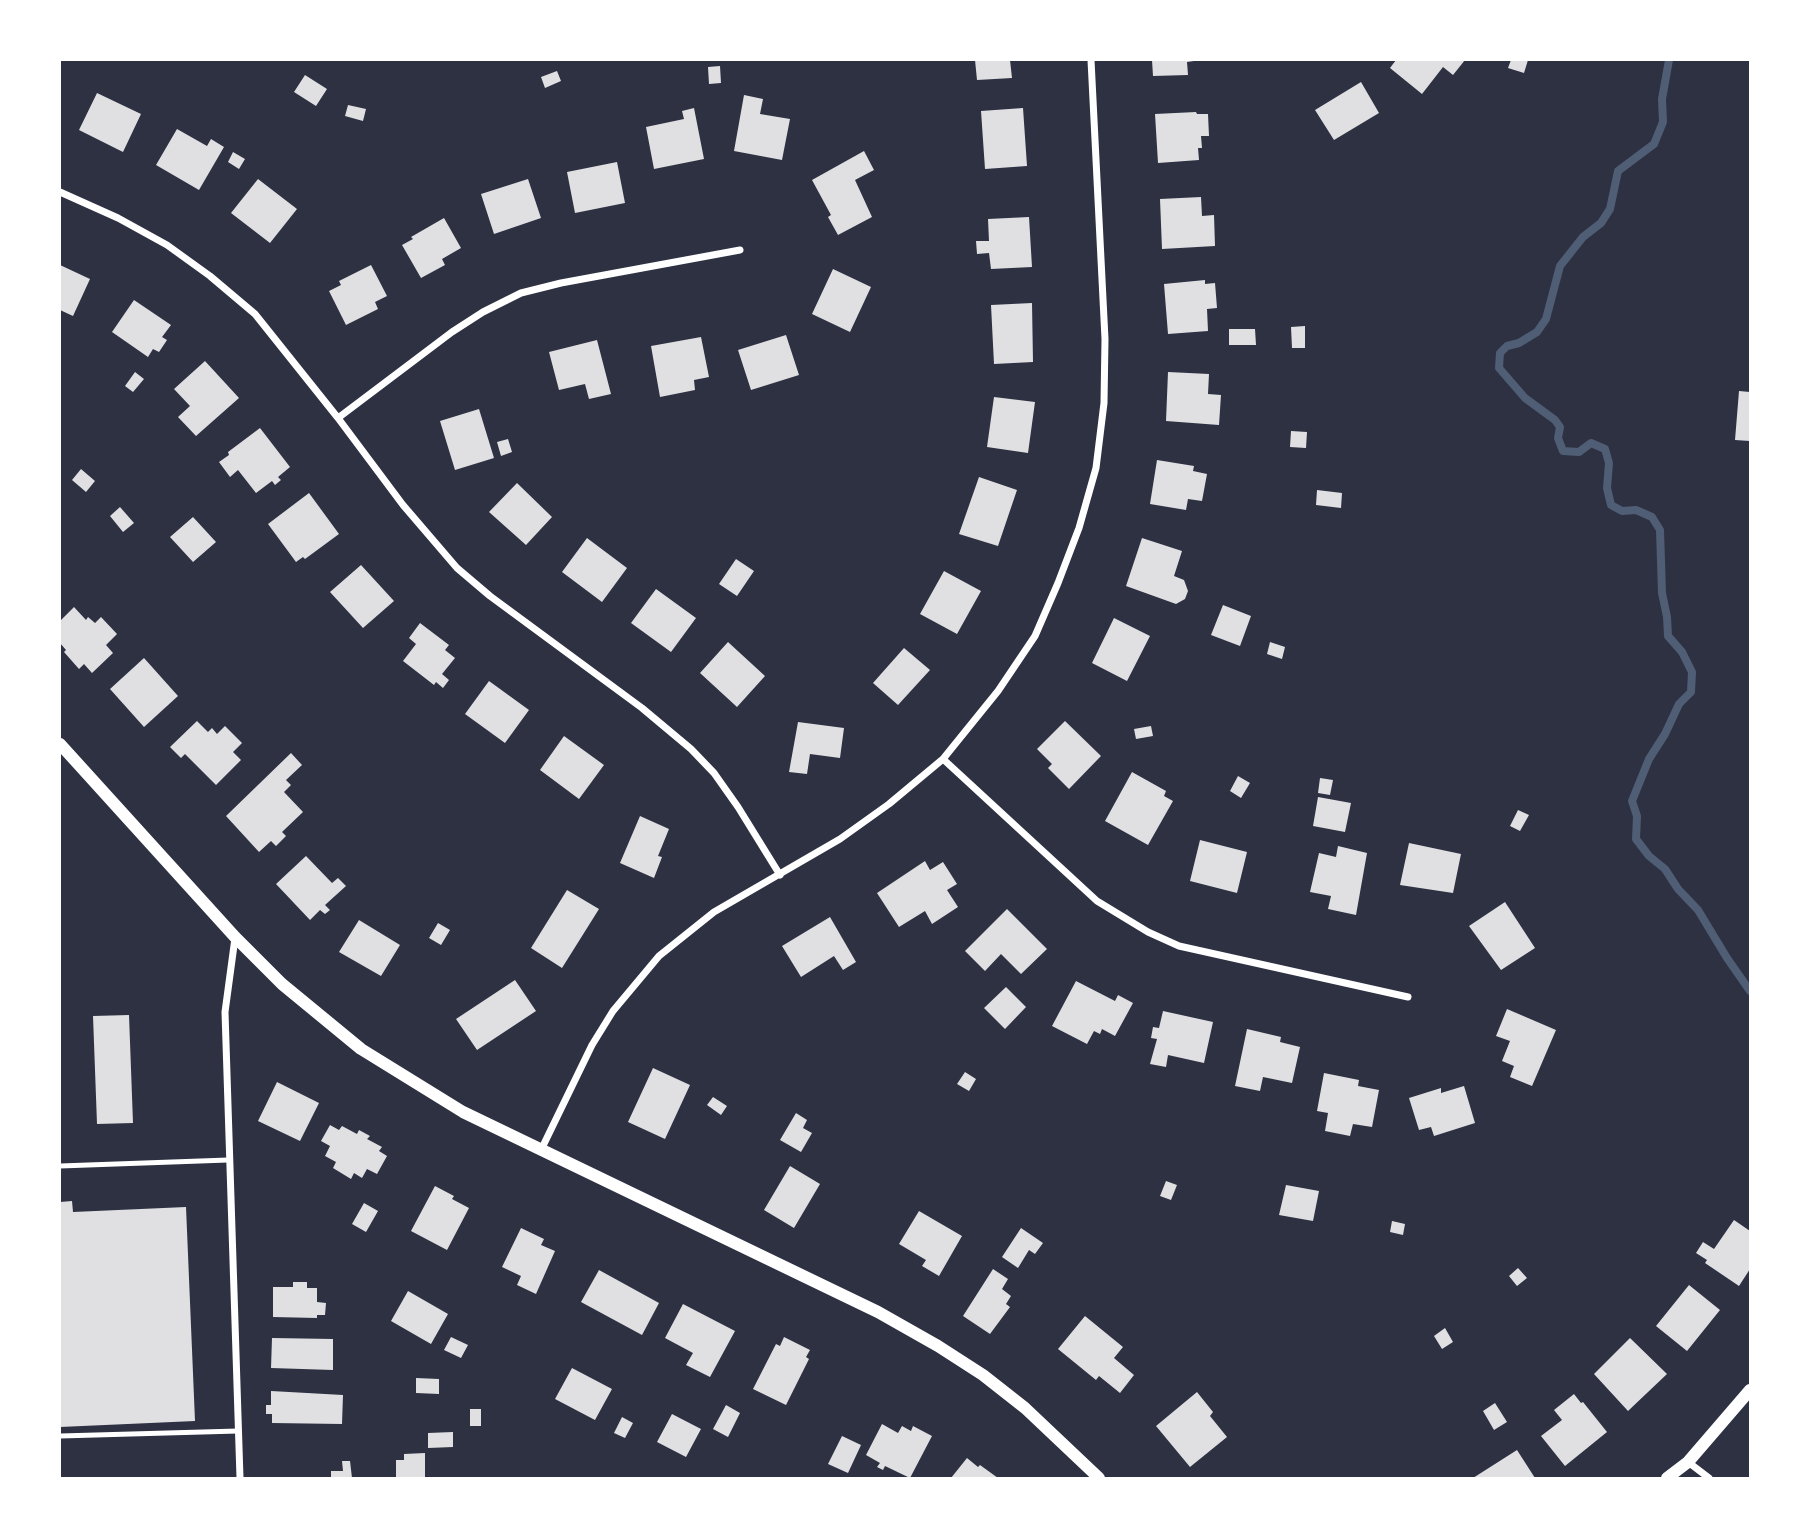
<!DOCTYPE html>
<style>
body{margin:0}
#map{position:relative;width:1810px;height:1538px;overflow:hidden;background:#2d3142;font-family:Bitter,serif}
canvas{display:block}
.frame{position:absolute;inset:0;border:61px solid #fff;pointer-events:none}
</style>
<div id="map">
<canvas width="1810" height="1538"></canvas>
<div class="frame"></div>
</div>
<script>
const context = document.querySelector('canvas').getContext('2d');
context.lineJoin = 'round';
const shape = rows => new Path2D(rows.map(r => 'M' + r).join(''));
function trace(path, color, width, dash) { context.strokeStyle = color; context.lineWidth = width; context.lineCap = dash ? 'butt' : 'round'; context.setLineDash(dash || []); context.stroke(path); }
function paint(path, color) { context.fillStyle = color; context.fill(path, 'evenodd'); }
trace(shape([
 [1669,60,1662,99,1663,122,1654,144,1618,171,1610,209,1601,223,1583,237,1560,266,1546,319,1537,332,1519,343,1507,346,1500,353,1499,368,1525,398,1555,420,1560,427,1558,438,1563,451,1579,452,1591,443,1605,449,1609,463,1607,488,1611,505,1622,511,1636,510,1652,517,1660,530,1662,593,1667,617,1668,636,1682,652,1692,672,1691,692,1679,704,1665,734,1649,759,1632,801,1637,816,1636,839,1649,856,1665,869,1678,889,1698,910,1727,958,1750,991]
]), '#4f5d75', 8);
paint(shape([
 [975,60,1010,60,1012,78,977,80],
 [1152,60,1194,60,1194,61,1187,62,1188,75,1153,76],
 [1396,60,1465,60,1453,75,1443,67,1422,94,1390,68],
 [1511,60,1528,60,1524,73,1508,68],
 [720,66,721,83,709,84,708,67],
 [557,71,561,81,545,88,541,77],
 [305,75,327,89,316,106,294,92],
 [1361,82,1379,113,1334,140,1315,110],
 [97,93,141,114,123,152,79,130],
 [744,95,763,99,760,114,790,119,782,160,734,151],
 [348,105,366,109,363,121,345,116],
 [694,108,704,159,654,169,646,127,684,119,682,111],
 [1023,108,1027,166,985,169,981,111],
 [1196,112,1197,114,1208,114,1209,136,1201,136,1202,148,1198,148,1199,160,1158,163,1155,114],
 [177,129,207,146,211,139,224,147,199,190,156,165],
 [864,151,874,170,855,180,872,217,838,235,828,217,831,215,812,180],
 [233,152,245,159,239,169,228,162],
 [617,162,625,203,575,213,567,172],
 [258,179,297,209,270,243,231,213],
 [528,179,541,218,494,234,481,194],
 [1201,197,1202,216,1214,215,1215,246,1162,249,1160,199],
 [1029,217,1032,267,991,269,989,253,977,254,976,241,989,241,988,219],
 [444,218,461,248,442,259,445,265,421,278,402,245,413,239,411,237],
 [60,265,90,279,73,316,60,310],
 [371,265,387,296,375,302,378,309,346,325,329,291,341,285,339,281],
 [833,269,871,287,850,332,812,314],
 [1205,280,1205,284,1215,283,1217,308,1207,309,1208,331,1168,334,1164,284],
 [134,300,171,325,162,337,167,340,159,352,153,349,148,357,112,332],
 [1032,303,1033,362,994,364,991,305],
 [1305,326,1305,348,1292,348,1291,327],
 [1229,329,1255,329,1256,345,1229,345],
 [786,335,799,375,751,390,738,350],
 [701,337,709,377,694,380,695,390,660,397,651,346],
 [597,340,611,394,589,399,585,384,559,390,549,352],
 [205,361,239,398,196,436,178,417,190,406,174,389],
 [135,372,144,379,133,392,125,386],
 [1168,372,1209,374,1208,394,1221,395,1219,425,1166,421],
 [1739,391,1750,392,1750,441,1735,440],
 [994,397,1035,402,1028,453,987,447],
 [479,409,494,458,455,470,440,421],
 [260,428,290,467,278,477,281,480,275,485,272,481,256,493,238,470,230,477,219,462,229,455,228,452],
 [1291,431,1307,432,1306,448,1290,447],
 [508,439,512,452,501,456,497,442],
 [1157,460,1194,466,1193,471,1207,474,1202,501,1188,499,1186,510,1150,504],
 [81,469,95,481,86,492,72,480],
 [979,477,1017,490,998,546,959,534],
 [517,483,552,517,526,545,489,512],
 [1317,490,1342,493,1341,508,1316,505],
 [309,493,339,534,305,559,303,557,296,562,268,524],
 [120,507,134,523,123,532,110,516],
 [193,517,216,542,193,562,170,537],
 [587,538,627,568,602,602,562,572],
 [1142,538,1182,551,1174,576,1184,580,1188,591,1185,599,1176,604,1126,586],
 [736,559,754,571,737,596,719,584],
 [361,565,394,601,363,628,330,592],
 [944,571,981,591,957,634,920,614],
 [656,589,696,618,671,652,631,623],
 [1223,605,1251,616,1240,646,1211,635],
 [74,607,86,620,88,617,95,623,101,617,117,634,106,645,113,653,92,673,84,664,79,669,64,652,66,650,60,643,60,621],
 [1114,618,1150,636,1127,681,1092,663],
 [420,623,449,645,445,650,455,658,442,674,449,680,443,688,436,682,434,685,403,661,416,644,409,638],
 [728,642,765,676,737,707,700,673],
 [1270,642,1285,647,1282,659,1267,654],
 [904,648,930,670,898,705,873,683],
 [144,658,178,696,144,727,110,689],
 [489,681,529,710,505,743,465,714],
 [197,721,208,732,212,728,217,734,225,726,242,743,233,752,241,760,216,785,185,754,181,758,170,747],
 [1065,721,1101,756,1069,789,1048,768,1052,764,1037,749],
 [798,722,844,728,840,758,810,754,807,774,789,772],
 [1151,726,1153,736,1136,739,1134,729],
 [564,736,604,765,579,799,540,770],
 [291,753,302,765,286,780,291,785,284,792,303,812,282,832,286,836,276,846,271,841,259,852,226,816],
 [1132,772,1166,791,1164,796,1173,801,1148,845,1105,821],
 [1238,776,1250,783,1241,798,1230,791],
 [1320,778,1333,780,1330,795,1318,793],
 [1318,797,1351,803,1345,832,1313,826],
 [1518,810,1529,815,1520,831,1510,826],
 [640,816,669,829,658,856,662,857,654,878,620,863],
 [1200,840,1247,852,1237,893,1190,881],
 [1409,843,1461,854,1453,893,1400,885],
 [1338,846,1367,853,1356,915,1328,909,1331,896,1310,892,1319,853,1336,857],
 [306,856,332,883,338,878,346,886,325,905,330,910,325,914,320,910,310,920,276,884],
 [925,861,930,870,943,862,957,884,947,890,958,907,932,924,925,911,899,927,877,893],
 [567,890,599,909,562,968,531,948],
 [1505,902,1535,948,1501,970,1469,926],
 [1007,909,1047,949,1021,974,1001,954,985,971,965,951],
 [830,917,856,962,843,970,834,956,801,977,782,946],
 [359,920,400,945,381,976,339,952],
 [438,923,450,930,441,945,429,938],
 [515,980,536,1011,477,1050,456,1019],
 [1076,981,1115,1001,1118,995,1133,1003,1115,1036,1102,1029,1100,1034,1094,1031,1087,1044,1052,1026],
 [1006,987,1026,1007,1005,1029,984,1008],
 [1507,1009,1556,1030,1532,1086,1510,1077,1514,1066,1502,1061,1510,1041,1496,1036],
 [1163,1011,1213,1022,1204,1063,1168,1055,1166,1067,1150,1064,1157,1039,1151,1038,1153,1027,1159,1028],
 [129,1015,133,1123,97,1124,93,1016],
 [1247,1029,1281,1037,1280,1042,1300,1047,1292,1083,1263,1077,1260,1091,1235,1086],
 [653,1068,690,1085,665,1139,628,1122],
 [965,1072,976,1079,969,1091,957,1084],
 [1324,1073,1359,1080,1358,1086,1379,1090,1372,1127,1353,1124,1350,1136,1325,1131,1328,1113,1317,1111],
 [277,1082,319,1103,300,1141,258,1121],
 [1464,1086,1475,1123,1434,1136,1431,1127,1419,1130,1409,1098,1441,1088,1441,1093],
 [713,1097,727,1106,721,1115,707,1105],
 [796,1113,807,1120,803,1128,812,1133,801,1152,780,1140],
 [330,1125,339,1130,342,1126,357,1134,359,1130,370,1136,367,1139,382,1147,379,1151,387,1156,377,1174,367,1169,362,1178,354,1173,351,1179,333,1168,336,1162,325,1156,330,1146,321,1141],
 [790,1166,820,1184,794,1228,764,1210],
 [1166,1181,1177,1185,1171,1200,1160,1196],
 [1286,1185,1319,1191,1313,1221,1279,1215],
 [435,1186,454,1196,452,1199,469,1208,447,1250,411,1231],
 [72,1201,73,1212,186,1207,195,1421,60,1427,60,1202],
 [364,1203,378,1211,366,1232,352,1224],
 [919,1211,962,1236,939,1276,922,1266,926,1260,899,1244],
 [1734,1220,1750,1231,1750,1269,1739,1286,1705,1263,1707,1260,1696,1253,1703,1242,1714,1249],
 [1392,1221,1405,1224,1403,1235,1390,1232],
 [521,1228,544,1239,541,1245,555,1251,536,1294,517,1285,521,1276,502,1267],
 [1021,1228,1043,1243,1035,1254,1029,1250,1018,1268,1002,1257],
 [1518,1268,1527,1278,1517,1286,1509,1276],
 [993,1269,1008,1279,1002,1289,1011,1296,1006,1304,1010,1307,990,1334,963,1316],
 [599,1270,659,1303,642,1335,581,1302],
 [293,1282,307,1282,307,1288,317,1288,317,1302,326,1303,325,1315,317,1315,317,1318,273,1317,273,1287,293,1287],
 [1689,1285,1720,1310,1687,1351,1656,1326],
 [408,1291,448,1314,431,1344,391,1321],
 [683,1304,735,1331,710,1377,686,1365,693,1353,665,1338],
 [1085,1316,1123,1347,1114,1358,1134,1375,1120,1393,1099,1376,1096,1380,1058,1349],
 [1445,1328,1453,1342,1442,1349,1434,1336],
 [451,1337,468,1345,461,1358,444,1350],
 [784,1337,810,1350,806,1357,809,1359,786,1405,753,1389,776,1344,780,1346],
 [272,1338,333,1339,333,1370,271,1368],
 [1630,1338,1667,1374,1628,1411,1594,1374],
 [572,1368,612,1389,595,1420,555,1399],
 [416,1378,439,1379,439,1394,416,1393],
 [271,1391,343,1395,342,1424,272,1423,272,1414,266,1414,266,1405,271,1405],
 [1197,1392,1213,1412,1210,1416,1227,1437,1190,1467,1156,1426],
 [1574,1394,1581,1403,1583,1402,1607,1432,1565,1466,1541,1436,1562,1420,1554,1410],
 [1495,1403,1507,1422,1494,1430,1483,1411],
 [726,1405,740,1413,728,1437,713,1429],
 [470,1409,481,1409,481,1426,470,1426],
 [672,1414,701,1429,686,1457,657,1442],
 [622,1417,633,1423,625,1438,614,1433],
 [882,1424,898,1433,902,1426,911,1431,913,1426,932,1436,910,1478,885,1466,883,1470,877,1467,880,1463,866,1455],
 [453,1432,453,1447,428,1448,428,1433],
 [842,1436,861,1445,848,1473,828,1464],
 [1517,1450,1535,1478,1473,1478],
 [425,1453,425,1478,396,1478,396,1460,404,1460,404,1454],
 [967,1458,978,1467,980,1465,998,1478,951,1478],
 [342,1461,350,1461,352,1478,331,1478,331,1471,343,1471]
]), '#e0e0e3');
trace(shape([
 [60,1166,228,1160],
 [60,1436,238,1431]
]), '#fff', 5);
trace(shape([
 [60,192,118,218,167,245,210,276,255,314,338,418,403,505,457,568,490,596,642,708,691,749,714,773,738,807,780,875],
 [338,418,452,332,483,312,521,293,561,283,740,250],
 [943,759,1097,901,1148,932,1179,946,1408,997],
 [235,938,225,1012,240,1478],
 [541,1150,592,1045,613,1011,659,956,714,912,840,839,889,804,943,759,998,691,1035,636,1058,583,1079,528,1096,468,1104,403,1105,339,1091,60],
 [1688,1462,1709,1478]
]), '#fff', 7);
trace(shape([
 [60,744,235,937,282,984,361,1049,463,1112,878,1312,938,1346,983,1375,1025,1408,1099,1478],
 [1667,1478,1688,1462,1750,1390]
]), '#fff', 12);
</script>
